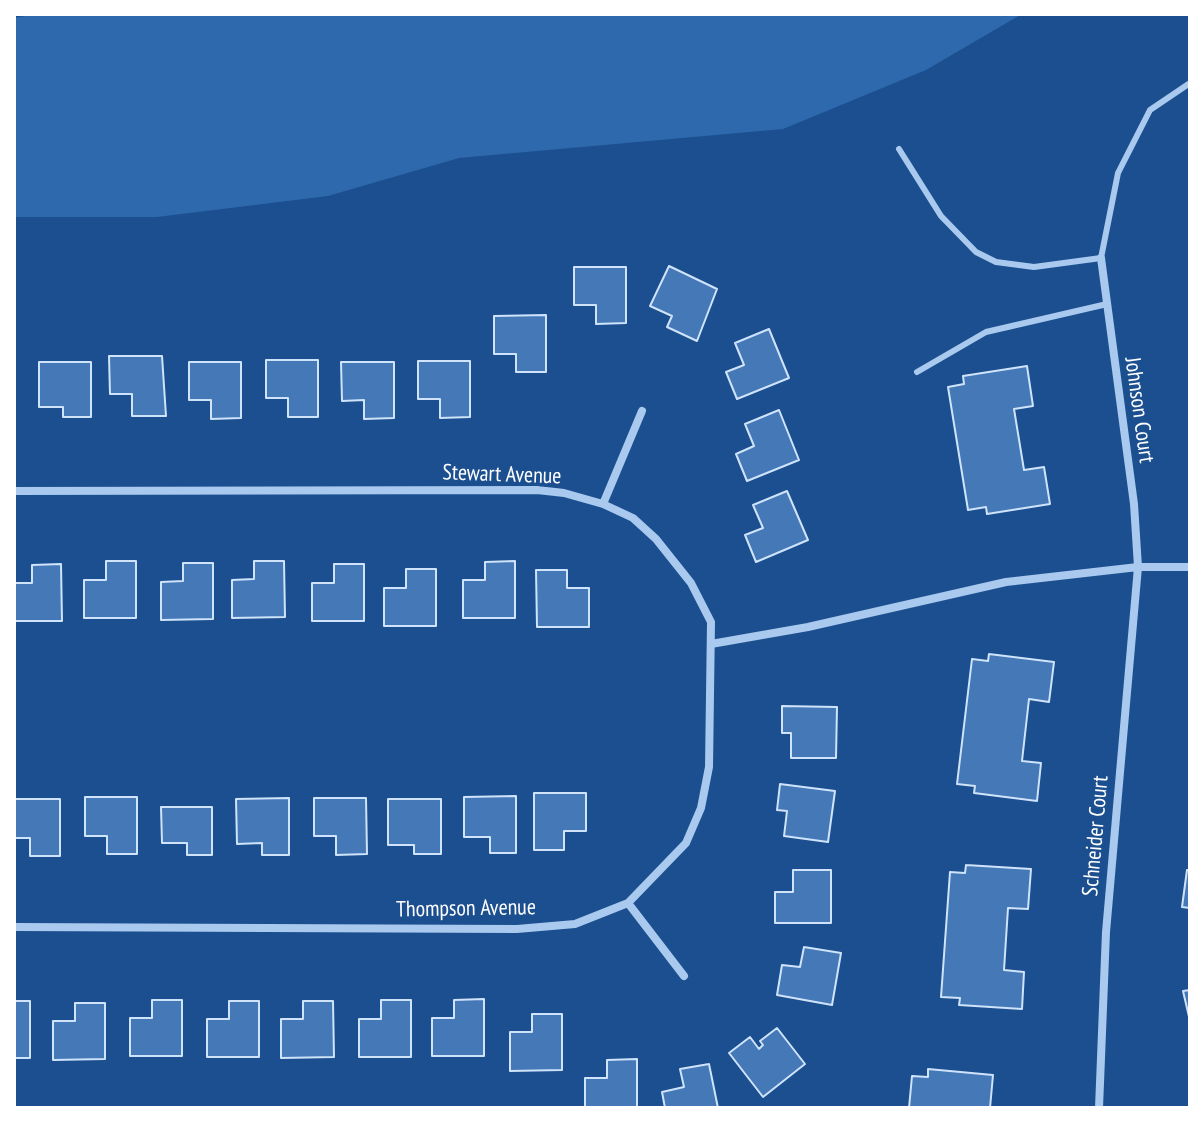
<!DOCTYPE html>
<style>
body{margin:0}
#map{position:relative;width:1204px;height:1122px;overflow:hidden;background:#1b4f8f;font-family:"PT Sans Narrow",sans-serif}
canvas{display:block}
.frame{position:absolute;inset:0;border:16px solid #fff;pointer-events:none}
</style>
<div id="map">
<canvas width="1204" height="1122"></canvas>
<div class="frame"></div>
</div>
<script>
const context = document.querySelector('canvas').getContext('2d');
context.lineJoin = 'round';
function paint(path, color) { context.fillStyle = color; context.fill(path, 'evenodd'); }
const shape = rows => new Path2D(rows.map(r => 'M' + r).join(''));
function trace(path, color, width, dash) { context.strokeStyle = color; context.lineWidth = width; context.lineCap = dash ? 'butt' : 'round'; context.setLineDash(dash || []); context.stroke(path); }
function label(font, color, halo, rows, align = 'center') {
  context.font = font + ' "PT Sans Narrow",sans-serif'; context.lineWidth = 7; context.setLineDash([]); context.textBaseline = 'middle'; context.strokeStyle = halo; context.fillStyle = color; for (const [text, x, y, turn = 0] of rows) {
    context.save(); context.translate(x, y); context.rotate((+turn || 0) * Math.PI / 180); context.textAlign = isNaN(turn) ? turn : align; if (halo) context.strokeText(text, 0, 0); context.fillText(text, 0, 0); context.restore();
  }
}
paint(shape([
 [37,14,1022,14,926,70,783,129,459,158,328,196,157,217,14,217,14,18]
]), '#2e69ad');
const building = shape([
 [669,266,717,289,697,341,667,327,672,316,650,306,669,266],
 [574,267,626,267,626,323,596,324,596,305,574,305,574,267],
 [546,315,546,372,516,372,516,354,494,354,494,316,546,315],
 [769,329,789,378,737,399,726,372,744,365,735,343,769,329],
 [109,356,162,356,166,416,132,416,132,394,110,394,109,356],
 [266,360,318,360,318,417,288,417,288,398,266,398,266,360],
 [418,361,470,361,470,417,440,418,440,399,418,399,418,361],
 [39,362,91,362,91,417,63,417,63,407,39,407,39,362],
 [189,362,241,362,241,418,211,419,211,400,189,400,189,362],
 [341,362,394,362,394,418,364,419,364,400,342,401,341,362],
 [1027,366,1033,406,1014,409,1024,470,1044,467,1050,504,987,514,986,507,968,510,948,387,964,384,963,376,1027,366],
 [779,410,799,460,747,481,736,454,754,446,745,424,779,410],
 [787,491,808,540,756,562,745,535,763,528,753,505,787,491],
 [106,561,136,561,136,618,84,618,84,580,106,580,106,561],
 [254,561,284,561,285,617,232,618,232,580,254,579,254,561],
 [515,561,515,618,463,618,463,580,485,580,485,562,515,561],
 [183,563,213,563,213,619,161,620,161,582,183,581,183,563],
 [61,564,62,621,14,621,14,583,32,583,32,565,61,564],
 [334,564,364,564,364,621,312,621,312,583,334,583,334,564],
 [406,569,436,569,436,626,384,626,384,588,406,588,406,569],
 [536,570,567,570,567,588,589,588,589,627,537,627,536,570],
 [989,654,1054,662,1049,702,1029,699,1022,761,1041,763,1037,801,974,793,975,786,957,784,972,659,988,661,989,654],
 [782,706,837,707,836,758,791,758,791,733,782,733,782,706],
 [780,784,835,791,828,842,784,836,787,811,777,810,780,784],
 [534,793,586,793,586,831,564,831,564,850,534,850,534,793],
 [516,796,516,853,490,853,490,837,464,837,464,797,516,796],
 [85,797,137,797,137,854,107,854,107,836,85,836,85,797],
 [289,798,289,855,262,855,262,843,237,844,236,799,289,798],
 [314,798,366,798,367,854,336,855,336,836,314,836,314,798],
 [14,799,60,799,60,856,30,856,30,838,14,838,14,799],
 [388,799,441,799,441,854,414,854,414,845,388,845,388,799],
 [161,807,212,807,212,855,187,855,187,843,162,843,161,807],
 [966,865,1031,869,1028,909,1008,908,1004,970,1024,972,1022,1009,959,1005,960,998,941,997,950,872,965,873,966,865],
 [793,870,831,870,831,923,775,923,775,892,793,892,793,870],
 [1187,870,1190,870,1190,908,1182,907,1187,870],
 [804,947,841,953,832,1005,777,995,782,965,800,967,804,947],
 [1190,990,1190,1021,1183,991,1190,990],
 [484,999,484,1056,432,1056,432,1018,454,1018,454,1000,484,999],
 [152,1000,182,1000,182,1056,130,1056,130,1018,152,1018,152,1000],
 [381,1000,411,1000,411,1057,359,1057,359,1019,381,1019,381,1000],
 [14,1001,30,1001,30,1058,14,1058,14,1001],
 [229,1001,259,1001,259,1057,207,1057,207,1019,229,1019,229,1001],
 [303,1001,333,1001,334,1057,281,1058,281,1019,303,1019,303,1001],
 [75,1003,105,1003,105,1059,53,1060,53,1021,75,1021,75,1003],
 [532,1014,562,1014,562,1070,510,1071,510,1032,532,1032,532,1014],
 [777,1028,805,1064,763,1097,729,1053,750,1037,759,1049,763,1045,760,1041,777,1028],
 [637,1059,637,1108,585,1108,585,1078,607,1078,607,1060,637,1059],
 [709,1064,718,1108,665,1108,662,1092,684,1087,680,1069,709,1064],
 [928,1069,993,1075,990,1108,909,1108,912,1076,928,1077,928,1069]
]);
paint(building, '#4478b7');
trace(building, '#cfe3fa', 2);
trace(shape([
 [899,149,941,216,976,252,996,262,1034,267,1101,258,1118,173,1150,110,1190,83],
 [917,372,986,332,1107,304]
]), '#a9c9ee', 6);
trace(shape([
 [14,491,537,490,564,493,603,504,633,518,656,539,691,583,711,622,709,767,701,808,686,843,628,903,575,924,517,929,14,927],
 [603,504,642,411],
 [711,644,808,627,1006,582,1138,567,1190,567],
 [628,903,684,976],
 [1099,1108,1106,932,1138,567,1134,504,1101,258]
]), '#a9c9ee', 8);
label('22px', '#fff', '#1b4f8f', [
 ["Johnson Court",1139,410,82],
 ["Stewart Avenue",502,475,2],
 ["Schneider Court",1096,836,-85],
 ["Thompson Avenue",466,909,-1]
]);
</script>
